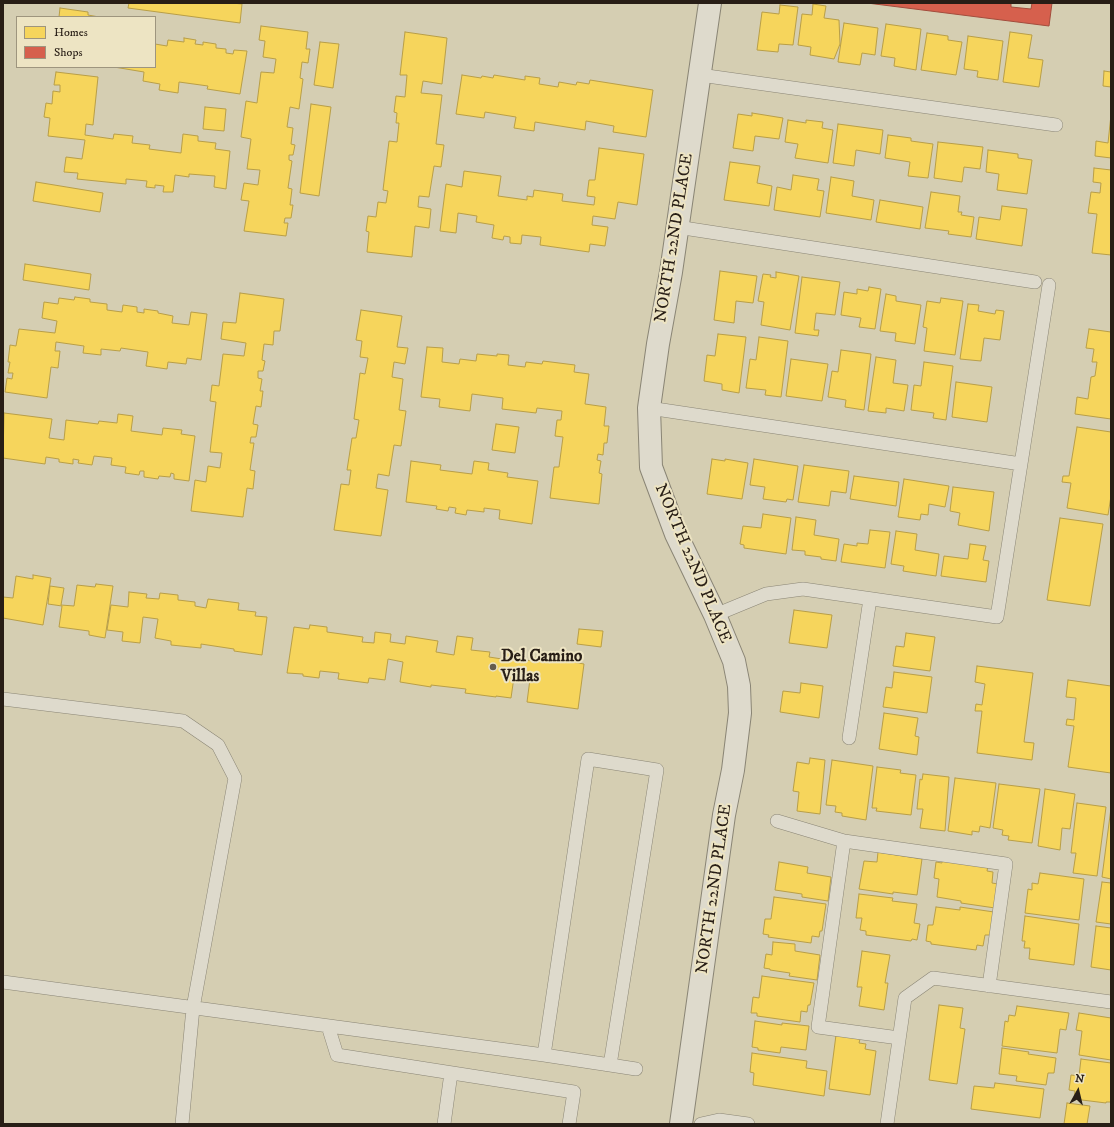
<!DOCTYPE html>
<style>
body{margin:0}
#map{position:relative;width:1114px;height:1127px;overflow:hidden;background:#d5ceb2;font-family:"IM FELL DW Pica",serif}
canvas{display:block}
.frame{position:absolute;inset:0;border:4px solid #281e16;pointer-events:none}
.legend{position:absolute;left:16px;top:16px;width:140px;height:52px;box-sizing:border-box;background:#ede4c3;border:1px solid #9e957e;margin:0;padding:5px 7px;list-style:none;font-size:12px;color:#281e16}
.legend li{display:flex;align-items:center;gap:8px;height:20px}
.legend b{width:20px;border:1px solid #9e957e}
.north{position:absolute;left:1058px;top:1071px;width:40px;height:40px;-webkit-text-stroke:3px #ede4c3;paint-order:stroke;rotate:8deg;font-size:11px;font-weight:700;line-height:16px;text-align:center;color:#281e16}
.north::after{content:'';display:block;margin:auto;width:14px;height:18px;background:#281e16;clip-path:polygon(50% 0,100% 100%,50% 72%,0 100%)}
</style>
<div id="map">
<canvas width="1114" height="1127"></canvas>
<div class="frame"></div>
<ul class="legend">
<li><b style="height:11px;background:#f6d55c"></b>Homes</li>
<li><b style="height:11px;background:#d6604d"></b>Shops</li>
</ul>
<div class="north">N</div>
</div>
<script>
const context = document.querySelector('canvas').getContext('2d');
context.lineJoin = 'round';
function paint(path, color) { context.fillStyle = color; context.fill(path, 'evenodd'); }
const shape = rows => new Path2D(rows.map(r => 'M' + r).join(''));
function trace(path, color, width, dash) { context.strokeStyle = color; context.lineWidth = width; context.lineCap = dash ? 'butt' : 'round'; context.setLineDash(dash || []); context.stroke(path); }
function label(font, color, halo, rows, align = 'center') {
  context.font = font + ' "IM FELL DW Pica",serif'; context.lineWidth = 4; context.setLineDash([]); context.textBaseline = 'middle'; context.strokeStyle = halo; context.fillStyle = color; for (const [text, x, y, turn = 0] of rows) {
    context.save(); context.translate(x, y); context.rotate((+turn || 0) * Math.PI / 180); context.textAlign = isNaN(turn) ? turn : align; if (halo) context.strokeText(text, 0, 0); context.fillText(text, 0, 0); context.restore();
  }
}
const homes = shape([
 [129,3,232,3,242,4,240,23,128,8,129,3],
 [813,4,826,6,824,18,839,20,840,44,834,59,810,55,811,47,798,45,802,14,812,15,813,4],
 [780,5,798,7,793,45,779,44,778,52,757,50,762,12,779,14,780,5],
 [60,8,88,12,88,15,99,17,59,17,60,8],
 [844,23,878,28,875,55,862,53,860,65,838,62,844,23],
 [886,24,921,29,916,70,894,66,895,58,881,56,886,24],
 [261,26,308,32,306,49,310,49,308,63,302,62,300,78,303,79,299,109,290,107,287,127,293,128,291,144,295,145,293,155,289,155,289,160,292,161,288,188,292,189,290,205,293,205,291,218,285,218,284,223,288,223,286,236,244,231,249,201,241,200,244,183,258,185,260,170,247,169,251,139,241,137,246,101,257,103,261,72,274,73,276,59,263,57,265,41,259,40,261,26],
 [405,32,447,38,442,84,423,81,421,93,442,95,436,144,444,145,441,167,434,166,429,197,419,196,418,207,431,209,429,228,415,226,412,257,367,252,369,232,366,231,368,216,376,217,378,202,386,203,388,191,383,190,389,141,397,142,399,123,396,123,397,113,394,112,396,96,405,97,407,75,400,75,405,32],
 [1010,32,1032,35,1028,58,1043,60,1039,87,1003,82,1010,32],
 [927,33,948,36,948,40,962,42,956,75,921,70,927,33],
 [968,36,1003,41,998,80,977,77,978,71,964,69,968,36],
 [184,38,196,40,195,44,203,45,203,42,216,44,216,48,226,49,226,53,233,54,234,50,247,51,240,94,207,89,208,86,179,82,178,93,159,90,160,84,143,81,144,72,114,67,155,67,155,44,167,46,168,40,184,42,184,38],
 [320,42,339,44,333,88,314,85,320,42],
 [1104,71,1111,72,1111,87,1103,86,1104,71],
 [56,72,98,77,93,125,86,124,85,135,113,139,114,134,133,136,132,143,150,145,149,149,181,153,183,134,198,136,198,141,216,143,215,149,230,151,226,189,214,187,215,176,189,174,189,177,175,175,173,192,163,192,164,186,155,185,155,188,146,187,147,181,126,179,126,184,77,179,78,173,64,172,66,157,82,159,85,140,48,136,50,118,44,117,46,103,52,104,53,91,60,92,60,85,54,85,56,72],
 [462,75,481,78,482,76,493,78,494,75,525,80,525,76,540,78,539,84,558,87,559,82,576,85,577,82,589,84,590,80,653,90,646,137,613,132,614,126,586,121,585,130,535,122,534,131,514,128,516,117,485,112,484,118,456,114,462,75],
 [311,104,331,107,319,196,300,193,311,104],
 [205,107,226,109,224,131,203,129,205,107],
 [752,113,783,118,779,139,755,136,753,151,733,148,738,114,752,116,752,113],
 [1111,115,1111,158,1095,156,1096,141,1108,143,1111,115],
 [788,120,806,123,806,120,823,122,822,128,833,130,828,163,795,158,798,144,785,142,788,120],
 [838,124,883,130,880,154,856,150,854,166,833,163,838,124],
 [888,135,911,138,911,141,933,144,928,178,908,176,910,162,885,158,888,135],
 [938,142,983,147,980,169,964,167,962,182,934,178,938,142],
 [599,148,644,154,637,205,618,202,615,219,593,216,592,225,608,227,605,246,590,244,589,252,540,245,541,237,522,235,521,244,510,243,510,237,504,236,503,240,492,238,494,225,476,222,477,216,458,213,456,233,440,231,446,184,462,187,464,171,501,176,498,196,527,200,527,196,533,197,534,190,563,194,562,201,594,205,595,197,587,196,589,180,595,180,599,148],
 [988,150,1018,154,1018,158,1032,160,1027,194,997,190,999,174,986,172,988,150],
 [730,162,760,166,757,183,772,186,769,206,724,200,730,162],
 [1094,168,1111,170,1111,255,1092,253,1097,214,1088,213,1091,192,1100,193,1101,183,1093,182,1094,168],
 [793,175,819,179,817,190,824,191,820,217,774,210,777,187,791,190,793,175],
 [831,177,854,181,852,196,874,200,871,220,826,213,831,177],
 [36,182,103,193,100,212,33,201,36,182],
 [931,192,960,196,958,212,962,212,961,215,974,217,971,237,948,234,949,231,925,228,931,192],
 [880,200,923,207,920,229,876,222,880,200],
 [1002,206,1027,209,1022,246,976,239,979,217,1000,220,1002,206],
 [25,264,91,274,89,290,23,280,25,264],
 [720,271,757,276,753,303,736,301,734,323,714,320,720,271],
 [776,272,799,276,790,330,761,325,764,302,758,301,763,274,771,275,770,277,776,278,776,272],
 [802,277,840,282,835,315,816,313,814,330,819,330,818,336,795,333,802,277],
 [869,287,881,289,875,329,859,327,861,318,841,315,844,292,857,294,857,289,868,291,869,287],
 [240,293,284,299,280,331,274,331,273,345,264,344,262,360,265,361,263,371,258,371,258,378,262,379,260,391,263,391,261,407,256,406,253,424,258,425,256,437,251,437,250,443,254,443,250,470,255,471,253,489,247,488,243,517,191,511,195,480,206,482,208,466,220,468,222,453,210,452,216,402,210,401,212,385,219,386,223,354,244,356,246,343,221,339,223,322,236,323,240,293],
 [886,294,896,296,896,301,921,305,915,344,895,341,896,333,880,331,886,294],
 [75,297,90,299,90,302,107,304,107,310,122,312,123,305,137,307,137,312,144,313,144,309,158,311,158,313,173,316,172,323,189,325,191,312,207,314,201,360,187,358,186,364,168,362,167,369,146,366,148,352,121,348,120,351,101,349,101,355,83,353,84,346,56,342,55,351,60,351,58,368,51,367,47,398,5,392,7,378,12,379,13,373,8,373,10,362,8,362,10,345,16,346,19,329,55,333,57,321,42,318,44,302,58,304,59,298,74,300,75,297],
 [941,298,963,301,955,355,924,351,927,328,923,327,927,301,940,303,941,298],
 [968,304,979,305,978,311,995,314,996,310,1004,311,1000,340,984,338,981,361,960,359,968,304],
 [361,310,402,316,397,347,408,348,405,364,394,362,392,377,403,379,399,410,406,411,401,446,394,445,389,476,378,474,376,488,388,490,381,536,334,530,341,484,349,485,351,470,347,470,352,438,356,438,359,420,354,419,360,373,365,374,368,358,360,357,362,341,356,340,361,310],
 [1089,329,1111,332,1111,419,1075,414,1077,397,1088,399,1091,377,1095,376,1097,362,1092,362,1094,349,1086,348,1089,329],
 [718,334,746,337,739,393,722,390,722,384,704,381,707,355,715,356,718,334],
 [759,337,788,341,781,397,765,395,766,390,746,388,750,359,756,360,759,337],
 [427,347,443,348,442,362,459,364,460,359,476,361,477,354,497,356,497,354,509,355,508,365,525,367,526,362,542,364,543,361,575,365,574,372,589,374,585,404,606,407,604,426,609,426,607,443,604,443,603,455,598,454,597,460,601,461,599,473,602,474,599,504,550,498,554,467,559,467,563,437,555,436,557,420,561,420,562,411,537,408,536,413,502,409,503,398,472,394,470,411,439,407,440,399,421,397,427,347],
 [841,350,871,354,864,410,845,407,846,400,828,397,832,371,838,372,841,350],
 [876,357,896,360,893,383,908,385,904,411,886,408,886,413,868,411,876,357],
 [791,359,828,364,822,401,786,396,791,359],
 [924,362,953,366,946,420,933,418,934,413,911,410,914,385,921,386,924,362],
 [956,382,992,387,987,422,952,417,956,382],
 [4,413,52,419,49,438,64,440,66,420,98,424,99,421,117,423,118,414,133,416,131,431,162,435,163,428,182,430,181,434,195,436,189,481,174,479,174,474,171,473,170,477,159,476,158,479,144,477,144,471,140,471,139,475,125,473,126,467,111,465,112,458,94,456,92,465,78,463,79,460,73,459,73,464,59,462,59,459,46,457,45,464,3,458,4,413],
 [496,424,519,427,515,453,492,450,496,424],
 [1077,427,1111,432,1111,496,1108,515,1067,508,1071,483,1062,482,1063,476,1069,476,1077,427],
 [712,459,725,461,725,459,748,463,742,499,707,494,712,459],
 [754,459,798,466,793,500,787,499,786,502,763,499,765,487,750,485,754,459],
 [411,461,441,465,440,470,472,474,474,461,489,463,488,470,508,473,507,477,538,481,532,524,499,519,500,510,484,508,484,512,467,510,466,515,455,513,456,508,449,507,448,511,436,509,437,506,406,502,411,461],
 [804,465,849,471,846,493,831,491,829,506,798,502,804,465],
 [854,476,899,482,896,506,850,499,854,476],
 [904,479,949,486,945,507,929,504,928,515,921,514,920,520,898,517,904,479],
 [953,487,994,492,989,531,958,525,960,513,950,511,953,487],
 [763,514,791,518,786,554,744,548,744,545,740,544,743,526,761,528,763,514],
 [796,517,816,520,814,535,839,539,836,561,821,559,821,557,805,555,805,551,792,550,796,517],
 [1060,518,1103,524,1090,606,1047,600,1060,518],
 [870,530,890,532,885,568,841,562,844,544,857,546,857,543,868,544,870,530],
 [896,531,917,534,915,550,939,554,936,576,903,571,904,566,891,564,896,531],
 [970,544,986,546,983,560,989,561,986,582,941,576,944,556,968,559,970,544],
 [33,575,51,578,43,625,3,618,3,597,13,598,16,576,33,579,33,575],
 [96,584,113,586,105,638,89,635,89,631,59,627,62,606,48,604,50,586,64,588,61,605,74,606,77,585,95,587,96,584],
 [129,592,147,594,146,598,159,599,160,593,178,595,178,600,195,602,195,606,206,608,208,599,239,603,238,610,256,612,255,616,267,617,262,655,234,651,234,649,201,644,201,648,171,645,171,641,155,638,158,619,143,617,140,643,122,641,123,632,107,630,111,605,128,607,129,592],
 [794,610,832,615,827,648,789,643,794,610],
 [310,625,327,627,327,632,363,637,362,642,374,643,375,632,391,634,390,642,405,644,406,636,438,641,436,652,454,655,457,636,473,638,471,650,490,652,489,657,502,659,503,650,518,652,517,659,533,661,533,657,552,660,553,653,568,655,567,661,584,664,578,709,527,702,530,679,514,677,511,698,496,696,496,697,465,693,466,689,431,685,431,687,400,682,403,662,388,659,385,680,369,678,368,683,338,679,339,673,320,671,319,678,303,676,303,674,287,673,294,627,309,629,310,625],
 [579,629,603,631,601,647,577,644,579,629],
 [906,633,935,637,930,671,893,666,896,646,904,647,906,633],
 [977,666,1033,673,1024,742,1034,743,1032,760,977,753,982,711,975,711,976,704,982,705,985,684,975,682,977,666],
 [894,672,932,677,927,713,883,707,886,687,892,688,894,672],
 [1068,680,1111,686,1111,773,1068,767,1074,726,1066,725,1067,719,1074,720,1076,698,1066,697,1068,680],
 [801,683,823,686,819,718,780,712,783,691,800,693,801,683],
 [884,713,918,718,915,736,919,737,917,755,879,749,884,713],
 [810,758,825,760,820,814,797,811,799,792,793,791,797,762,809,764,810,758],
 [832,760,873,766,866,820,842,816,842,813,835,812,836,806,826,805,832,760],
 [877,767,901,770,900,773,916,775,911,815,876,811,877,808,872,808,877,767],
 [923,774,949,777,945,831,920,828,923,809,917,809,920,779,922,780,923,774],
 [955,778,996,783,990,828,980,826,979,832,972,831,972,835,948,831,955,778],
 [999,784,1040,789,1032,843,1008,840,1009,836,1002,835,1003,830,993,828,999,784],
 [1045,789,1075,794,1070,829,1062,828,1060,850,1038,846,1045,789],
 [1077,803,1106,807,1097,876,1073,873,1076,853,1071,853,1077,803],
 [1111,808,1111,879,1102,877,1111,808],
 [878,852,922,859,917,895,893,892,893,894,859,889,864,861,877,862,878,852],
 [942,860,988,866,987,871,993,872,992,883,998,884,995,908,961,903,961,901,937,897,939,879,934,878,936,862,942,863,942,860],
 [779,862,808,867,807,873,831,877,828,901,802,897,802,894,775,890,779,862],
 [1040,873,1084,879,1079,920,1025,913,1028,889,1032,890,1032,883,1038,884,1040,873],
 [1102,882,1111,883,1111,924,1096,922,1102,882],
 [859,894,893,898,892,901,917,904,914,923,920,924,917,940,912,939,911,941,866,935,866,931,860,930,862,918,856,918,859,894],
 [774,897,826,904,822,931,820,931,819,937,812,936,811,943,768,937,769,935,763,934,765,919,771,919,774,897],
 [936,907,960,910,960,907,994,912,991,935,985,935,983,946,977,945,976,950,931,944,931,942,926,941,928,925,933,925,936,907],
 [1025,916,1079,924,1074,965,1029,959,1030,948,1024,948,1025,941,1022,941,1025,916],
 [1096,926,1111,928,1111,970,1091,967,1096,926],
 [773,942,795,944,795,951,820,955,817,980,789,976,790,973,770,970,770,969,764,968,766,954,772,955,773,942],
 [862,951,890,955,885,983,888,983,884,1010,859,1006,862,987,857,987,862,951],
 [762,976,814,983,810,1005,808,1005,807,1012,801,1011,800,1022,757,1016,757,1013,751,1013,753,997,759,998,762,976],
 [939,1005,963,1008,960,1028,965,1029,957,1084,929,1080,939,1005],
 [1017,1006,1069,1013,1066,1030,1060,1029,1057,1053,1002,1046,1005,1021,1008,1022,1009,1015,1015,1016,1017,1006],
 [1079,1013,1111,1018,1111,1060,1079,1055,1082,1031,1076,1030,1079,1013],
 [755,1021,782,1025,782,1023,809,1026,806,1050,781,1047,780,1053,758,1050,758,1048,752,1047,755,1021],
 [836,1035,860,1039,859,1043,866,1044,865,1049,876,1051,870,1095,829,1089,836,1035],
 [1002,1048,1029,1052,1028,1054,1056,1058,1054,1073,1048,1073,1046,1085,1016,1081,1017,1076,999,1074,1002,1048],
 [752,1053,807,1061,806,1068,827,1071,824,1096,753,1085,754,1073,750,1072,752,1053],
 [1081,1059,1111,1063,1111,1102,1106,1102,1106,1103,1074,1099,1075,1091,1069,1090,1071,1075,1079,1076,1081,1059],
 [995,1083,1044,1089,1040,1118,971,1109,974,1086,994,1088,995,1083],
 [1067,1103,1090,1106,1087,1124,1064,1124,1067,1103]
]);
paint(homes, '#f6d55c');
trace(homes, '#b89e47', 1);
const shops = shape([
 [867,3,1011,3,1011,7,1031,9,1032,3,1052,3,1049,26,867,3]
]);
paint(shops, '#d6604d');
trace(shops, '#a24c3c', 1);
const service = shape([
 [700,75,1056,125],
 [677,227,1035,282],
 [649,408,1021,464],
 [715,615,766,594,803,589,997,617,1049,285],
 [3,699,183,721,218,745,235,778,193,1008,182,1124],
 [849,738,870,599],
 [777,821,844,841],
 [3,982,544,1055],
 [328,1026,337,1055,574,1092,569,1124],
 [899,1038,818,1027,844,841,1006,864,989,986],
 [610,1065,657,770,588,759,544,1055,610,1065,636,1069],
 [444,1124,451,1073],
 [701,1124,719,1120,748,1124],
 [887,1124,905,998,933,978,1111,1002]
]);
const minor = shape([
 [681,1124,724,815,733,770,740,713,739,686,734,661,715,615,676,534,651,467,649,408,658,344,671,272,710,3]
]);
trace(service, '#8a8575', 14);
trace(minor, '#8a8575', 24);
trace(service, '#dedacc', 13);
trace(minor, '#dedacc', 22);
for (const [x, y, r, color] of [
 [493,667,4,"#655c4d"]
]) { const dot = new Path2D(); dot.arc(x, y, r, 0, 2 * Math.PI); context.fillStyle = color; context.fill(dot); trace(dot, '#ede4c3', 1.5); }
label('17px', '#281e16', '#ede4c3', [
 ["NORTH 22ND PLACE",675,238,-81],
 ["NORTH 22ND PLACE",692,564,67],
 ["NORTH 22ND PLACE",715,889,-82]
]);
label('bold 17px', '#281e16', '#ede4c3', [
 ["Del Camino",501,657],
 ["Villas",501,677]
], 'left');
</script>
